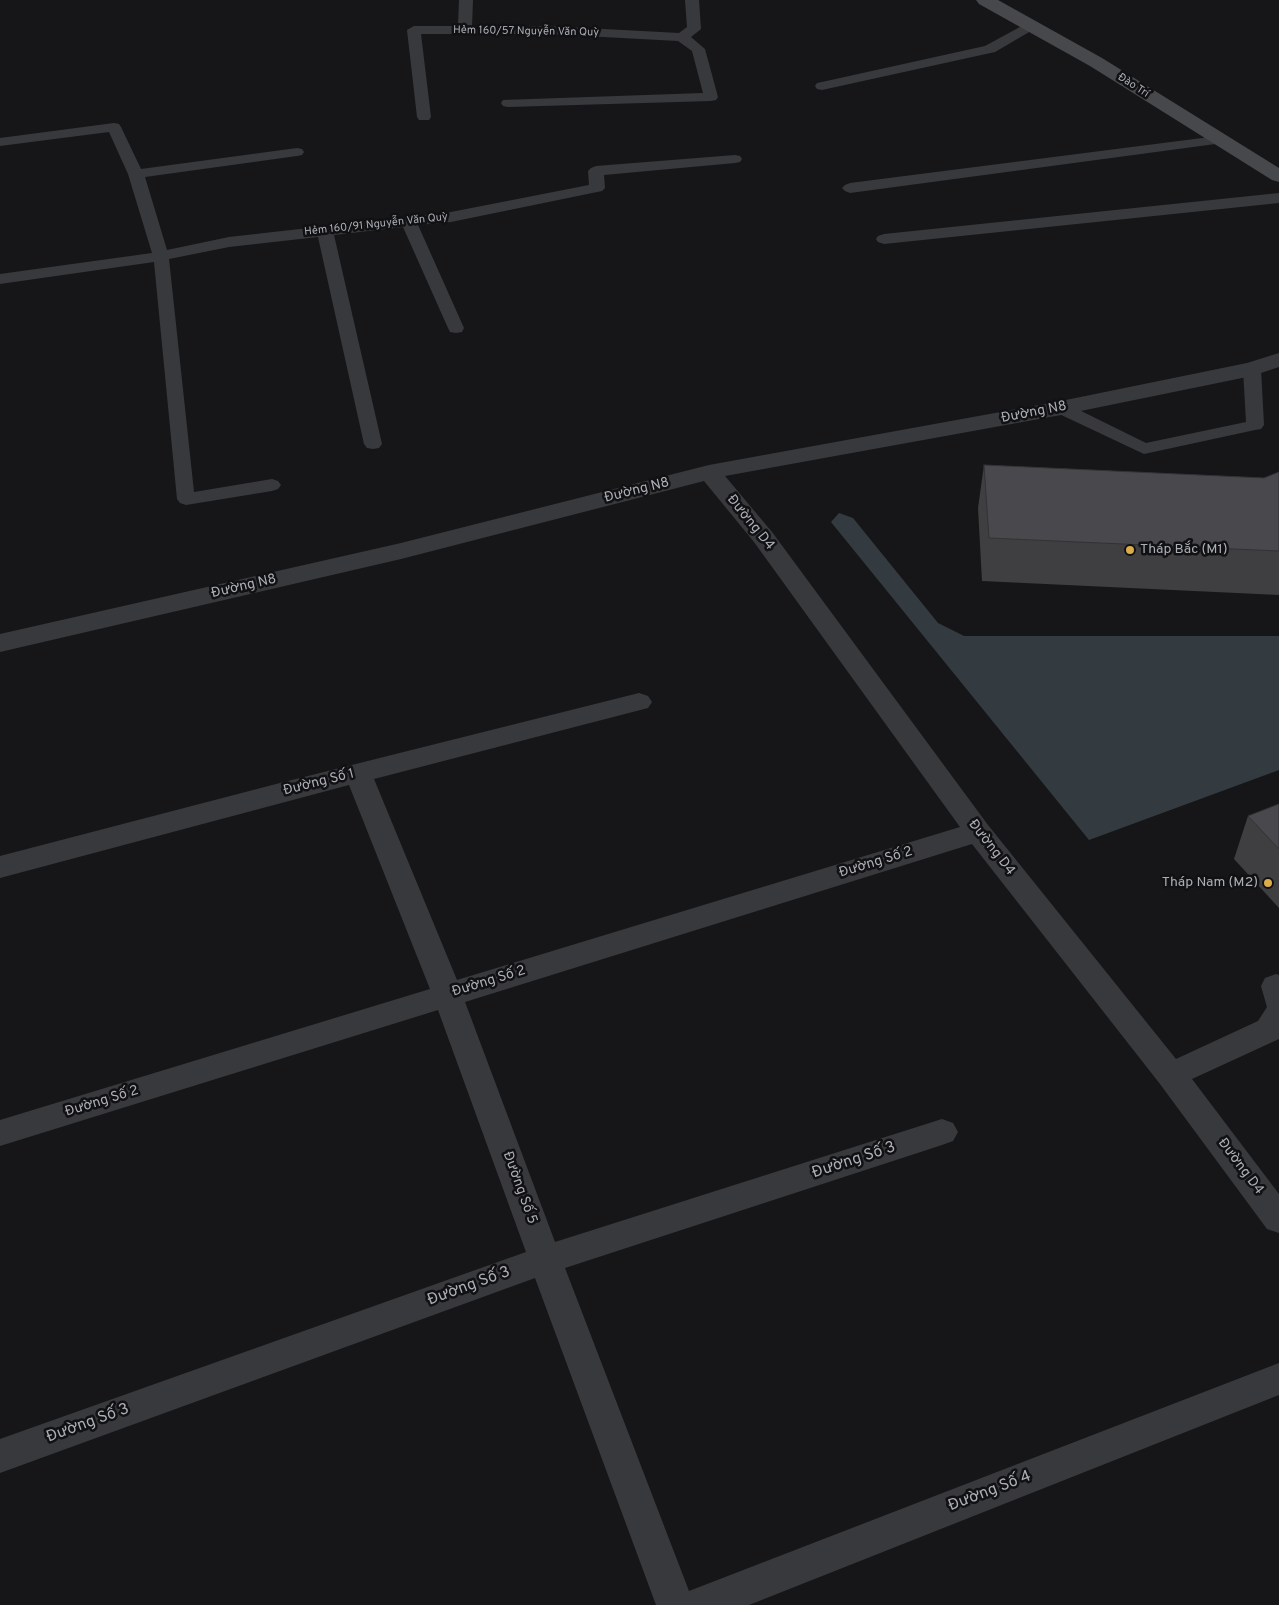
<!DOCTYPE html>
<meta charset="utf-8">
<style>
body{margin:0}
canvas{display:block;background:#161618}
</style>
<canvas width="1279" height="1605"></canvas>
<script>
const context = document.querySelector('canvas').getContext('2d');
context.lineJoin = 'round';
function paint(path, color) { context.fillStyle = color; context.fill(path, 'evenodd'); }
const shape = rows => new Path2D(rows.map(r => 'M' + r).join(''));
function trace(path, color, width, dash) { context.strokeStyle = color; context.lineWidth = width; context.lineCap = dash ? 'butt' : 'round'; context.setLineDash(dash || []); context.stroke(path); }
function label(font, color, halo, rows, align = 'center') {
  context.font = font + ' Overpass,sans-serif'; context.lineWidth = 5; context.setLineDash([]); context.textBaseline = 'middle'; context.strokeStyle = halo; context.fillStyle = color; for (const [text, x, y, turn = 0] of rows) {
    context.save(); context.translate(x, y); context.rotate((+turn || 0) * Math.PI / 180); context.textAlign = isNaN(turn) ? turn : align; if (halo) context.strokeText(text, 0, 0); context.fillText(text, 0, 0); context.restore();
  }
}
paint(shape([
 [839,513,853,518,938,623,964,636,1279,636,1279,770,1089,840,831,522]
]), '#333b41');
paint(shape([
 [459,0,473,0,472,26,547,26,679,33,687,27,685,0,699,0,701,29,691,37,705,49,718,97,716,100,711,101,508,107,503,106,501,103,503,100,703,93,692,51,678,41,547,34,421,34,431,117,429,120,419,120,417,117,407,30,414,26,458,26,459,0],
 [1031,21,1036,22,1038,25,1036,28,995,52,822,90,817,89,815,86,817,83,822,82,985,46,1031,21],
 [114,123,119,124,121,127,141,169,297,148,302,149,304,152,302,155,297,156,145,177,167,250,229,237,451,212,589,185,588,171,591,168,596,166,735,155,740,156,742,159,740,162,735,163,604,175,605,188,602,191,451,222,418,225,464,328,462,332,456,333,450,332,448,328,403,227,334,235,382,444,379,448,373,449,367,448,364,444,318,237,229,247,169,259,194,492,272,479,278,481,281,485,278,489,272,491,186,505,180,503,177,499,154,262,0,284,0,274,152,253,128,174,109,132,0,146,0,138,114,123],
 [1218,136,1223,137,1225,140,1223,143,850,193,845,191,842,188,845,185,850,183,1218,136],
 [1279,193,1279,203,884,244,878,242,876,239,878,236,884,234,1279,193],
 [1252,364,1258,365,1261,369,1264,425,1261,429,1255,430,1144,454,1055,412,1052,408,1055,404,1061,403,1067,404,1146,443,1246,422,1243,369,1246,365,1252,364]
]), '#38393c');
paint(shape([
 [1279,353,1279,367,1252,376,1061,415,725,476,772,532,988,825,1176,1059,1258,1021,1267,1007,1261,986,1265,978,1276,974,1279,975,1279,1039,1192,1079,1279,1194,1279,1233,1267,1229,1160,1084,972,844,465,1002,555,1242,942,1119,953,1123,958,1132,953,1141,942,1145,565,1268,689,1591,1279,1363,1279,1395,749,1605,656,1605,535,1278,0,1473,0,1439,526,1252,438,1010,0,1146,0,1120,430,989,349,785,0,878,0,856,280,783,639,693,648,696,652,702,648,708,374,779,457,980,960,827,754,542,704,481,401,559,0,652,0,634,401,543,709,465,1061,401,1247,363,1279,353]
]), '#38393c');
paint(shape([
 [976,0,998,0,1102,58,1279,168,1279,182,1272,180,1090,66,979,4,976,0]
]), '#46484c');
paint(shape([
 [984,465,1264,478,1279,472,1279,595,982,581,978,508],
 [1279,804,1279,908,1234,859,1248,816]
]), '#3f3f42');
const building = shape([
 [984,465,1264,478,1279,472,1279,551,989,538,984,465],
 [1279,804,1279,849,1248,816,1279,804]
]);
paint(building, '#49494d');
trace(building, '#333336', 1);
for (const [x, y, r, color] of [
 [1130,550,5,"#dcab4a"],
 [1268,883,5,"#dcab4a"]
]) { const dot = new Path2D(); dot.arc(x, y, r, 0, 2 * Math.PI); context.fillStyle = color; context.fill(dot); trace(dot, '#111113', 2); }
label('11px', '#aaaeb6', '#111113', [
 ["Hẻm 160/57 Nguyễn Văn Quỳ",526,32,1],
 ["Đào Trí",1133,86,33],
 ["Hẻm 160/91 Nguyễn Văn Quỳ",376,225,-6]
]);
label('14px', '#aaaeb6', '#111113', [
 ["Đường N8",1034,413,-11],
 ["Đường N8",637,491,-14],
 ["Đường D4",750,523,51],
 ["Đường N8",244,587,-13],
 ["Đường Số 1",319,783,-14],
 ["Đường D4",991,848,52],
 ["Đường Số 2",876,863,-17],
 ["Đường Số 2",489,982,-17],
 ["Đường Số 2",102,1102,-17],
 ["Đường D4",1240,1167,53],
 ["Đường Số 5",519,1188,70]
]);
label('14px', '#aaaeb6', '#111113', [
 ["Tháp Bắc (M1)",1140,550],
 ["Tháp Nam (M2)",1258,883,"right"]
], 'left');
label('16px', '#aaaeb6', '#111113', [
 ["Đường Số 3",854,1161,-18],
 ["Đường Số 3",469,1287,-20],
 ["Đường Số 3",88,1424,-20],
 ["Đường Số 4",990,1492,-21]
]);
</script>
